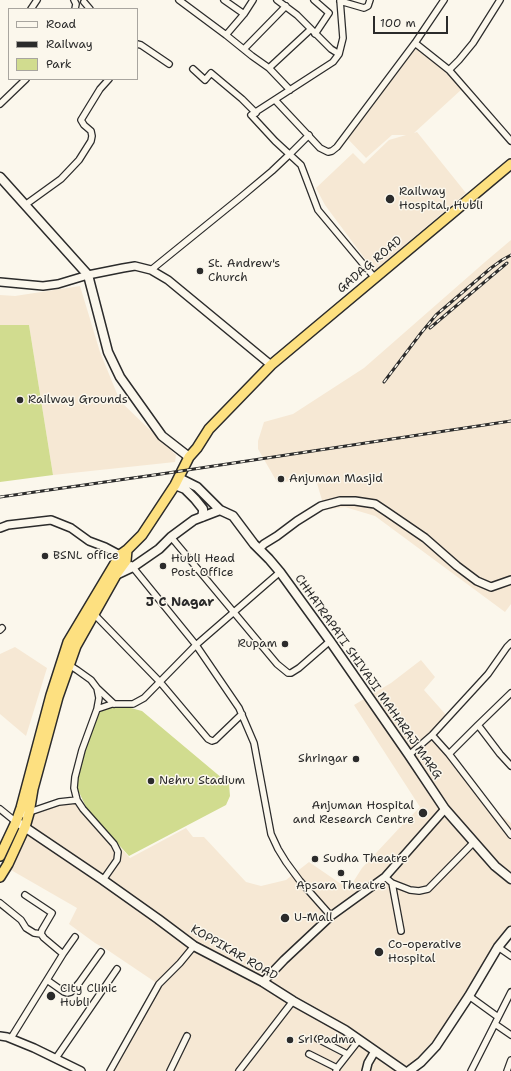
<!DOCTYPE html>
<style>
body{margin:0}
#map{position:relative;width:511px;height:1071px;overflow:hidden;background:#fbf7ec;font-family:"Shantell Sans",sans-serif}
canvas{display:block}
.legend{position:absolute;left:8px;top:8px;width:130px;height:72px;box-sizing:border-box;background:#fbf7ec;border:1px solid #a8a59f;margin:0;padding:5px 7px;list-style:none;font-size:12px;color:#2b2b2b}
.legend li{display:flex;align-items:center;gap:8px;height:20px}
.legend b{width:20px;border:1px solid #a8a59f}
.scale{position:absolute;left:373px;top:16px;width:75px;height:18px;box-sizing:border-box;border:2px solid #2b2b2b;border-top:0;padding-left:5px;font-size:12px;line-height:14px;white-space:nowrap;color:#2b2b2b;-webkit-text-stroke:3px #fbf7ec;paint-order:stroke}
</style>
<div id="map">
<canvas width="511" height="1071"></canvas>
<ul class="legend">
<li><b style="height:5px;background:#fbf7ec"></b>Road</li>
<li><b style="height:5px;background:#2b2b2b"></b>Railway</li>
<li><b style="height:11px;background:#d1dc8f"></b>Park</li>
</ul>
<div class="scale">100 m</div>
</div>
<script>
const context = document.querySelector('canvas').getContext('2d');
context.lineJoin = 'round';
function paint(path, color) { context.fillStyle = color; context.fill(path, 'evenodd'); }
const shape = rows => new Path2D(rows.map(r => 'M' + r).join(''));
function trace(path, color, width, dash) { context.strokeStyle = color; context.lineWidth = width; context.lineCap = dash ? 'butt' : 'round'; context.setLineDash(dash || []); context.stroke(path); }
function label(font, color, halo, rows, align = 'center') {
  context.font = font + ' "Shantell Sans",sans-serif'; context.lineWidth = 3; context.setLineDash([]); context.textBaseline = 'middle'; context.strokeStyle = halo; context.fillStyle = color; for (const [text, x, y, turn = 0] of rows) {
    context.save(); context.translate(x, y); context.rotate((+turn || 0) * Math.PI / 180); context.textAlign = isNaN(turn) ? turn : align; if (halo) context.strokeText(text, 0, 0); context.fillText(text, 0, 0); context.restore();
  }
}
paint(shape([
 [416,47,447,72,462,89,414,133,417,132,466,193,374,271,325,205,316,188,353,153,364,164,389,140,406,135,392,135,366,158,346,137],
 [511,240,511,604,505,612,375,516,345,507,325,510,316,480,277,482,258,449,258,441,264,422,293,414,364,368,485,262],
 [80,286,100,352,120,401,176,455,175,462,53,475,29,325,0,325,0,295,15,296],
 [15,647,47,668,26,736,0,714,0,654],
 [421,660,435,677,424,690,447,716,427,735,463,772,492,809,511,823,511,928,436,1037,406,1071,113,1071,161,986,109,951,95,943,69,924,77,908,11,870,28,822,35,811,59,804,81,803,108,834,130,858,186,828,193,837,204,837,246,882,261,886,286,880,309,862,347,888,348,890,362,868,405,822,420,807,354,705,391,683]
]), '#f6e8d4');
paint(shape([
 [0,325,29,325,53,475,0,482],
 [113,707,127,707,142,711,229,784,230,796,226,805,129,856,88,811,76,786,76,779,92,724,99,712]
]), '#d1dc8f');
const minor = shape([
 [74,0,76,4,75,9],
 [179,0,226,35,244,14,253,0],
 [224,0,244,14],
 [277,0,297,15,331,49,339,54],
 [314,0,329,13,315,34],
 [340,0,343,38,339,54,333,62,251,115,275,141,301,165,318,210,374,277],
 [340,1,364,8,368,6,370,0],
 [84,2,90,9],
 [31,9,37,0],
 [226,35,252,56,269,68,290,90],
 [415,43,449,70,459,60,473,43,500,0],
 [137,44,141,45,169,64],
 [244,49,286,6],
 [269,68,311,29],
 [193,69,205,80,211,73,242,99,256,113],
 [449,70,511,141],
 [275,100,320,148,328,152,332,151,337,147,415,43,444,0],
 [0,104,26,79],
 [25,205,61,179,79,160,91,141,92,136,91,131,84,125,81,120,100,89,109,79],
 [151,270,241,197,272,171,292,152,309,135],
 [171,537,277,664,288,673,291,673,299,668,330,641],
 [131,565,196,645,239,708,254,743,271,834,278,849,286,862,300,881,331,916],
 [94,614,160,682,208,739,212,741,215,740,242,714],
 [0,630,2,628],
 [69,665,77,670,91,680,97,688,99,698,97,709],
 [97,688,114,704],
 [511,693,478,725,500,754,511,766],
 [432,735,449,754,511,835],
 [449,754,478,725],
 [409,755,432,735,488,674,507,647,511,643],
 [0,809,16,822],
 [18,816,59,802,77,800],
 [385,877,392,883,410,890,419,891,428,889,474,842],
 [103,880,117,860,118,852,114,844,83,809,77,800,74,788,75,777,82,750,97,709,112,704,133,704,144,698,196,645,280,572],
 [392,883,401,931],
 [25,895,52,913,42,930,41,934,44,938,63,954],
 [0,903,21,920,26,928,34,933,41,934],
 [498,947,511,956],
 [47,980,64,992,67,993,71,992,79,983,101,952],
 [469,996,498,1017],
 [495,1024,511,1035],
 [11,1038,63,954,75,937],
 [318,1039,347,1054],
 [309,1054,337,1068],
 [56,1058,117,969],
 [110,1071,159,984,180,963,194,946],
 [170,1071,187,1036],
 [239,1071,293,1001],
 [336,1071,337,1068,359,1040],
 [471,1071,511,992],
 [507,1071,511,1060]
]);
const tertiary = shape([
 [0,282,43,286,58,284,88,275,123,268,135,266,151,270,168,280,271,365],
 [0,528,8,525,51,520,71,528,89,541,105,547,120,555,123,558],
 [259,549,264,544,277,536,297,521,321,506,340,501,355,501,375,504,387,512,425,538,457,566,477,581,491,587,511,580],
 [263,982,284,960,331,916,385,877,445,809],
 [0,1036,7,1037,34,1048,81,1071],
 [366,1071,368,1063,375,1051]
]);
const secondary = shape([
 [0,177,88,275,108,352,120,377,162,436,189,457],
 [179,478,197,487,220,510,233,516,254,544,269,559,280,572,330,641,409,755,445,809,495,866,511,879],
 [175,485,185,489,195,499,203,509,203,512,202,517],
 [116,575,133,567,159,549,171,537,194,520,220,510],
 [20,824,103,880,158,919,194,946,263,982,293,1001,345,1030,404,1071],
 [409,1071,421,1062,436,1046,469,996,498,947,511,931]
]);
const trunk = shape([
 [0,856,16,822,21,808,51,695,68,642,120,555,127,550,142,535,175,485,189,457,197,448,209,429,271,365,511,164],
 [0,877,8,864,25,827,29,813,33,789,58,697,76,646,116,575,126,561,127,550]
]);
trace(minor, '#2b2b2b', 8);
trace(tertiary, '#2b2b2b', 10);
trace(secondary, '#2b2b2b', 11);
trace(trunk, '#2b2b2b', 12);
trace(minor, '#fbf7ec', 5.5);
trace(tertiary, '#fbf7ec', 7);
trace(secondary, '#fbf7ec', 8);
trace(trunk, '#fde080', 9);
const rail = shape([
 [430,328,507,263],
 [384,382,421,333,436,315,491,268,502,260,511,255],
 [0,497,161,474,511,421]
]);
trace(rail, '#2b2b2b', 3);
trace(rail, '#fbf7ec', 1.5, [4.5]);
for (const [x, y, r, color] of [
 [390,199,5,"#2b2b2b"],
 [200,271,4,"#2b2b2b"],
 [20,400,4,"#2b2b2b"],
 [281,479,4,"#2b2b2b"],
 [45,556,4,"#2b2b2b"],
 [163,566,4,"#2b2b2b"],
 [285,644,4,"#2b2b2b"],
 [356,759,4,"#2b2b2b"],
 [151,781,4,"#2b2b2b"],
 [423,813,5,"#2b2b2b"],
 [315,859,4,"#2b2b2b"],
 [341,873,4,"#2b2b2b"],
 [285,918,5,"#2b2b2b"],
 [379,952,5,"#2b2b2b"],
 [51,996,5,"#2b2b2b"],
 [290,1040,4,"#2b2b2b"]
]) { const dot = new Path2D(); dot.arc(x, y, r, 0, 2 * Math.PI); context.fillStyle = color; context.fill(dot); trace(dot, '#fbf7ec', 1.5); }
label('12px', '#2b2b2b', '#fbf7ec', [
 ["Railway",399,192],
 ["Hospital, Hubli",399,206],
 ["St. Andrew's",208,264],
 ["Church",208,278],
 ["Railway Grounds",28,400],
 ["Anjuman Masjid",289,479],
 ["BSNL office",53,556],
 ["Hubli Head",171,559],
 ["Post Office",171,573],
 ["Rupam",277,644,"right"],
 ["Shringar",348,759,"right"],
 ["Nehru Stadium",159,781],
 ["Anjuman Hospital",414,806,"right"],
 ["and Research Centre",414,820,"right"],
 ["Sudha Theatre",323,859],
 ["Apsara Theatre",341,886,"center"],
 ["U-Mall",294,918],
 ["Co-operative",388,945],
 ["Hospital",388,959],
 ["City Clinic",60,989],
 ["Hubli",60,1003],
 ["Sri Padma",298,1040]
], 'left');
label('12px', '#2b2b2b', '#fbf7ec', [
 ["GADAG ROAD",370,265,-40],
 ["CHHATRAPATI SHIVAJI MAHARAJ MARG",368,677,55],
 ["KOPPIKAR ROAD",234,953,30]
]);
label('bold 13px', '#2b2b2b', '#fbf7ec', [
 ["J C Nagar",180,603]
]);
</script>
